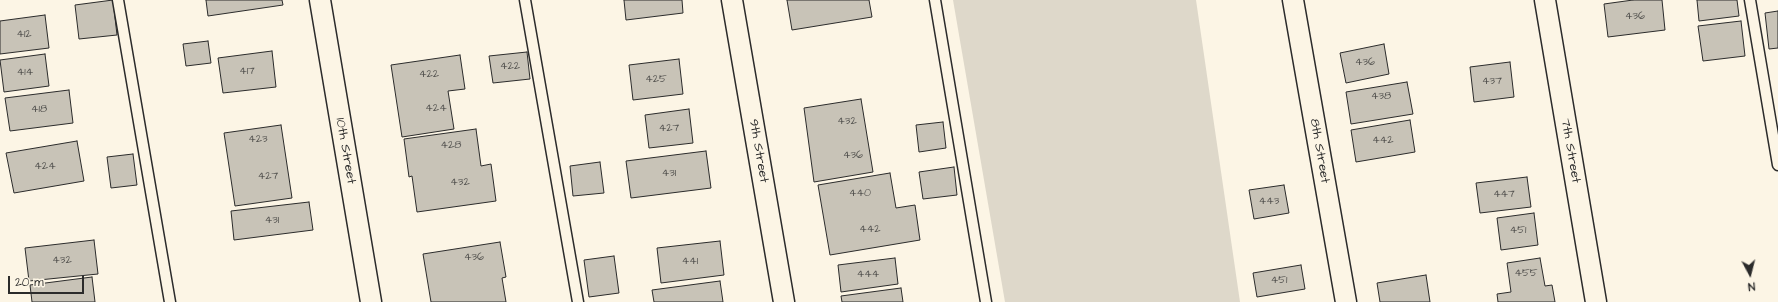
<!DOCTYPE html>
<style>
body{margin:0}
#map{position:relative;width:1778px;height:302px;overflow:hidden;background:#fcf5e5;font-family:"Architects Daughter",sans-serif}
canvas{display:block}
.north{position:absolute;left:1730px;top:254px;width:40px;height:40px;-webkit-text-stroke:3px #fcf5e5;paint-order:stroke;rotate:173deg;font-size:11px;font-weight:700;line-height:16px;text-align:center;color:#2b2b2b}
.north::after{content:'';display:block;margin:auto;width:14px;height:18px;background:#2b2b2b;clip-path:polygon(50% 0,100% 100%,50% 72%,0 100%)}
.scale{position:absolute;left:8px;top:276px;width:76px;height:18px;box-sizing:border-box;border:2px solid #2b2b2b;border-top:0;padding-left:5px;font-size:12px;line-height:14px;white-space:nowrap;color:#2b2b2b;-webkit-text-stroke:3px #fcf5e5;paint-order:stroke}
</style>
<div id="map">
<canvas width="1778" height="302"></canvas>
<div class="north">N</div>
<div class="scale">20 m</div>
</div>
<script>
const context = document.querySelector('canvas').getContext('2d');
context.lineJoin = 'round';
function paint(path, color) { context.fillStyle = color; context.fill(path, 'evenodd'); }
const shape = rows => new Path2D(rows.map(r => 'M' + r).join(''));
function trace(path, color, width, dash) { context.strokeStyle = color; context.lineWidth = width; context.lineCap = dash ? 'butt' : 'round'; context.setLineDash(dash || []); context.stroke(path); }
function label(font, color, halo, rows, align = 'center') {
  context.font = font + ' "Architects Daughter",sans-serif'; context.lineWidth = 3; context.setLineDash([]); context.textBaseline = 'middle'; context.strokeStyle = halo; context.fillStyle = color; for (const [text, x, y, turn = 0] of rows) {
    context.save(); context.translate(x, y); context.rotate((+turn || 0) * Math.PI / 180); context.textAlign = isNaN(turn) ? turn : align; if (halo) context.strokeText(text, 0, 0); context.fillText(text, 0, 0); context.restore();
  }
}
paint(shape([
 [953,0,1196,0,1240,302,1005,302]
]), '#ded8ca');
const building = shape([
 [113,0,117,35,79,39,75,5,113,0],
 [206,0,282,0,283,5,208,16,206,0],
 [624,0,682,0,683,13,626,20,624,0],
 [787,0,869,0,872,17,792,30,787,0],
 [1633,0,1662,0,1665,30,1608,37,1604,4,1633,0],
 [1697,0,1737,0,1739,16,1699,21,1697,0],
 [1778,11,1778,48,1769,49,1765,13,1778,11],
 [45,15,49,48,0,54,0,21,45,15],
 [1741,21,1745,56,1703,61,1698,26,1741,21],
 [208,41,211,63,186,66,183,44,208,41],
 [1384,44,1389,74,1346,83,1340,53,1384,44],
 [272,51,276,87,223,93,218,58,272,51],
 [527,52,530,79,493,83,489,56,527,52],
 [45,54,49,86,4,92,0,60,45,54],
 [460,55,465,89,448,91,454,129,402,137,391,65,460,55],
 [679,59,683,94,633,100,629,65,679,59],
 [1510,62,1514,97,1474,102,1470,67,1510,62],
 [1407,82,1413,114,1351,124,1346,92,1407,82],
 [69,90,73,123,10,131,5,98,69,90],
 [861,99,873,172,814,182,804,108,861,99],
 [689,109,693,143,649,148,645,115,689,109],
 [1410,120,1415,152,1356,162,1351,130,1410,120],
 [943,122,946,148,919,152,916,125,943,122],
 [281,125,292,198,235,206,224,133,281,125],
 [476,129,481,166,491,164,496,201,417,212,412,176,409,177,404,139,476,129],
 [77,141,84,181,14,193,6,153,77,141],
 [706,151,711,188,631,198,626,161,706,151],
 [133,154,137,185,111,188,107,157,133,154],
 [600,162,604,193,573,196,570,166,600,162],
 [954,167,957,195,923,199,919,172,954,167],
 [890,173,896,208,915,205,920,240,830,255,818,185,890,173],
 [1527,177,1531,207,1480,213,1476,183,1527,177],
 [1284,185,1289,213,1254,219,1249,190,1284,185],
 [309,202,313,230,234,240,231,211,309,202],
 [1534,213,1538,245,1501,250,1497,218,1534,213],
 [94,240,98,274,29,281,25,248,94,240],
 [720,241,724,275,661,283,657,248,720,241],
 [500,242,506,277,502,278,506,302,431,302,423,254,500,242],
 [614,256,619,293,589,297,584,260,614,256],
 [895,258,898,284,841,292,838,265,895,258],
 [1540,258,1545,286,1552,285,1555,302,1498,302,1497,294,1511,292,1507,263,1540,258],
 [1301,265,1305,289,1257,297,1253,273,1301,265],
 [1426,275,1430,302,1380,302,1377,283,1426,275],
 [92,277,95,302,32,302,30,285,92,277],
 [720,281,723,302,654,302,652,290,720,281],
 [901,288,903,302,842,302,841,296,901,288]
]);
paint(building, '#c8c3b7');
trace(building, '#2b2b2b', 1);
const service = shape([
 [118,0,170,302],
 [525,0,578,302],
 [935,0,986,302],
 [1750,0,1778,165]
]);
const minor = shape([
 [320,0,371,302],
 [732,0,784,302],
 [1293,0,1346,302],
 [1545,0,1596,302]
]);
trace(service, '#2b2b2b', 13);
trace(minor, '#2b2b2b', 23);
trace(service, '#fcf5e5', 10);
trace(minor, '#fcf5e5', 20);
label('11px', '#52514e', null, [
 ["436",1635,17],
 ["412",24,35],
 ["436",1365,63],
 ["422",510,67],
 ["417",247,72],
 ["414",25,73],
 ["422",429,75],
 ["425",656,80],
 ["437",1492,82],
 ["438",1381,97],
 ["424",436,109],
 ["418",39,110],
 ["432",847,122],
 ["427",669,129],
 ["423",258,140],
 ["442",1383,141],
 ["428",451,146],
 ["436",853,156],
 ["424",45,167],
 ["431",669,174],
 ["427",268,177],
 ["432",460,183],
 ["440",860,194],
 ["447",1504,195],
 ["443",1269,202],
 ["431",272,221],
 ["442",870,230],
 ["451",1518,231],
 ["436",474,258],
 ["432",62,261],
 ["441",690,262],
 ["455",1526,274],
 ["444",868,275],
 ["451",1279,281]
]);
label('13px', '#2b2b2b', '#fcf5e5', [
 ["10th Street",345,151,80],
 ["9th Street",758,151,80],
 ["8th Street",1319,151,80],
 ["7th Street",1570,151,80]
]);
</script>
